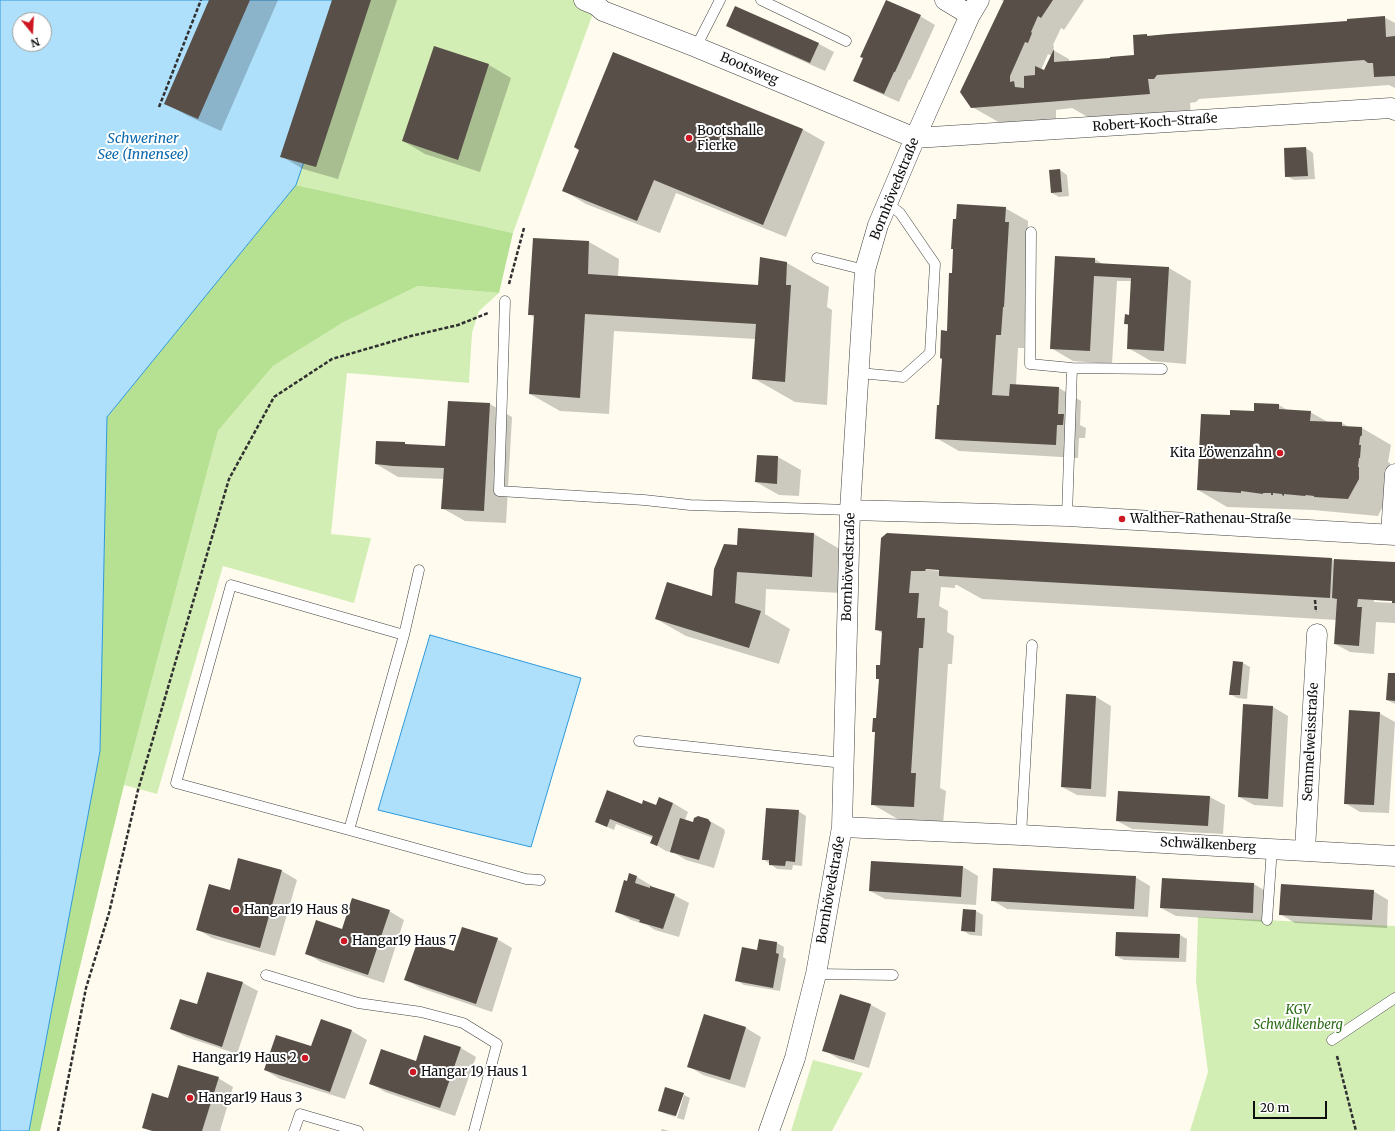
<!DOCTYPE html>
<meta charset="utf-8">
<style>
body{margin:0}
#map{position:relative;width:1395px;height:1131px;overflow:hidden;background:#fffcef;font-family:Merriweather,serif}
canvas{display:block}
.north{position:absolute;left:12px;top:12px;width:40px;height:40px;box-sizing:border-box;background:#fff;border:1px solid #9f9f9f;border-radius:50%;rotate:162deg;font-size:11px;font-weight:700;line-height:16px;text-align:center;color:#0e0e0e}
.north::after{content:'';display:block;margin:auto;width:14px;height:18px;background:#cd1722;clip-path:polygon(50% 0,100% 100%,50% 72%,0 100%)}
.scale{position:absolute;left:1253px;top:1101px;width:74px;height:18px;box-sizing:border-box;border:2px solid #0e0e0e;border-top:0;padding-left:5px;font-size:12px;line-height:14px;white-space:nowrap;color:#0e0e0e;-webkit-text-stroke:3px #fff;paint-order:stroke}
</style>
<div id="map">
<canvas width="1395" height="1131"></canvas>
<div class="north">N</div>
<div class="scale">20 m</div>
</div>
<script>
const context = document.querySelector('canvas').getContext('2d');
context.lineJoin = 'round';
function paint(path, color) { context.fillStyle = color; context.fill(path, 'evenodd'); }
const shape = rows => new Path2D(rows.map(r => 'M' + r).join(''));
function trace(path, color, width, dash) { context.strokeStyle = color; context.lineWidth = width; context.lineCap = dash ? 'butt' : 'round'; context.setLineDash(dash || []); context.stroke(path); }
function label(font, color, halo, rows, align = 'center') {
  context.font = font + ' Merriweather,serif'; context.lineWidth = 4; context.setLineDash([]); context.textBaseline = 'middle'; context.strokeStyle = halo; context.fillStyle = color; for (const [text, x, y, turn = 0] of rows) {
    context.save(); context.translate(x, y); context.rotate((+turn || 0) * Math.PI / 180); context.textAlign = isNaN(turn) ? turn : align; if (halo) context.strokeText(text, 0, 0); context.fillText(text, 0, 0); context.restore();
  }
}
paint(shape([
 [359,0,584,0,596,5,513,233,296,185],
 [418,286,499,293,479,311,472,333,469,383,347,373,331,534,371,538,354,603,223,566,157,794,124,785,218,431,273,366,344,322],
 [1198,917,1395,926,1395,1131,1190,1131,1208,1072,1196,981],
 [813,1060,863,1073,832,1131,791,1131]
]), '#d3eeb4');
paint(shape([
 [296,185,513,233,499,293,418,286,344,322,273,366,218,431,124,785,40,1131,29,1131,100,751,107,417]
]), '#b6e192');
const water = shape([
 [0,0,359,0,296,185,107,417,100,751,29,1131,0,1131,0,0],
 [20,20,44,20,44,44,20,44,20,20],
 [430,635,581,678,531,847,378,810,430,635]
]);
paint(water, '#aee0fc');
trace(water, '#2d98db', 1);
paint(shape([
 [210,0,278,0,221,131,188,116,165,103],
 [333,0,397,0,338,179,303,169,281,156],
 [1002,0,1084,0,1064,30,1061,28,1053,45,1054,46,1053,50,1069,59,1069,62,1135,56,1147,35,1150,37,1348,22,1384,17,1395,23,1395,88,1389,85,1199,99,1196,102,1190,103,1191,118,1100,124,1072,108,1056,110,1056,120,1002,124,972,107,1004,2],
 [1048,54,1052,56,1045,71,1041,70],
 [920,16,935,25,910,80,909,79,899,102,870,89,855,81],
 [727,26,819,44,834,52,825,71,742,34],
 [435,48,489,65,511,78,480,172,425,154,403,141],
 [802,129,825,142,786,237,676,193,660,233,586,204,564,191],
 [1306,148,1313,153,1315,179,1294,180,1286,176,1285,149],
 [1060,170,1067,175,1069,196,1059,197,1052,193],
 [1005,208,1028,221,1026,319,1025,319,1024,348,1018,348,1016,385,1059,388,1081,401,1080,425,1086,428,1085,438,1079,438,1078,458,959,451,936,438,948,332,954,250,952,248],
 [534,239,589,242,619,259,618,277,759,286,761,259,787,263,829,287,827,307,832,310,827,405,795,402,753,378,756,339,614,331,609,414,560,411,530,394,535,318,529,314],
 [1095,259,1104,265,1169,268,1191,281,1186,364,1151,361,1128,348,1129,326,1125,324,1130,316,1132,281,1117,281,1112,364,1073,361,1051,348],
 [490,404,512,417,506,523,465,521,442,508,444,479,398,477,376,464,404,443,408,445,446,447],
 [1255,404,1279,405,1289,411,1310,412,1328,422,1342,423,1349,427,1362,428,1391,445,1388,462,1390,463,1388,496,1378,516,1313,510,1227,507,1198,490,1231,416,1254,413],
 [758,456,778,457,801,470,799,496,779,495,756,482],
 [814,534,843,551,841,593,766,589,765,614,790,629,779,664,686,636,656,619,713,597,738,546],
 [882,539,1332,559,1335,561,1395,563,1395,601,1374,600,1374,602,1395,603,1395,623,1376,622,1374,654,1350,652,1335,644,1337,620,982,599,957,585,955,585,955,588,941,587,939,606,948,611,947,632,954,636,952,664,948,664,940,788,946,791,943,824,901,821,872,804,876,733,873,731,877,719,880,680,877,678,881,666,883,634,876,629],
 [921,569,940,569,940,571],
 [1243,663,1250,667,1247,699,1237,698,1230,694],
 [1395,674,1395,704,1387,700],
 [1067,695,1096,697,1111,706,1106,797,1077,795,1062,787],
 [1273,707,1288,716,1283,807,1254,805,1239,797],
 [1379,713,1395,722,1389,813,1360,812,1345,803],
 [1119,792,1210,797,1225,805,1223,834,1132,829,1117,821],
 [673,803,688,812,685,820,693,823,708,820,724,829,725,832,714,868,686,860,673,852,673,853,666,851,651,842,653,838,616,824,614,830,596,822,642,805,657,806],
 [798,811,806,816,802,866,793,865,792,870,777,869,763,859],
 [872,862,963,867,978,876,976,905,885,899,870,891],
 [282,871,297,880,275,956,212,938,197,929],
 [630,875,637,877,652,886,651,888,674,895,689,903,679,937,655,930,647,925,631,920,616,911],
 [1135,877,1150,886,1148,917,1007,909,992,900],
 [1163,879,1254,884,1269,893,1267,922,1176,916,1161,908],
 [1373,891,1388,900,1387,928,1295,923,1280,914],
 [389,911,404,920,384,983,321,962,306,953],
 [976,911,983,915,982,936,970,935,962,930],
 [1180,935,1187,939,1186,962,1124,960,1116,956],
 [497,939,512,948,492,1012,421,988,406,980,455,953],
 [777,943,784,947,783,957,786,959,780,991,744,985,736,980,757,951],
 [208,973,243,983,258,991,237,1054,186,1037,171,1029,198,1005],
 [841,995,871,1005,886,1013,869,1068,839,1059,824,1050],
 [705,1015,746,1028,761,1037,745,1088,703,1075,688,1066],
 [352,1031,367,1040,345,1099,280,1079,265,1070,312,1048],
 [461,1048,476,1057,455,1116,385,1092,370,1083],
 [218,1078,233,1087,220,1131,150,1131,143,1127],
 [682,1094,675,1117,666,1114,659,1110],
 [684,1095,690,1098,684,1120,677,1118],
 [662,1129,669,1131,661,1131]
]), '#0003');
paint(shape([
 [209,0,250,0,198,119,164,104],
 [332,0,371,0,316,167,280,157],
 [886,0,921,15,895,72,894,72,884,94,853,81,863,58,860,57],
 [1004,0,1053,0,1041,18,1038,16,1031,32,1032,33,1028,43,1025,42,1018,58,1010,76,1010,82,1014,81,1015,87,1024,88,1024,76,1035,75,1035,66,1044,70,1054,49,1054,62,1110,58,1110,57,1134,55,1133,35,1147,34,1147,36,1168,34,1347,21,1347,19,1385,16,1386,37,1395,36,1395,76,1374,77,1373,63,1368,63,1364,60,1230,70,1157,75,1154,79,1148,79,1150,94,971,108,960,92],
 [735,6,819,43,810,63,726,26],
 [434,46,489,64,458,160,402,141],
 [613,52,803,129,763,225,654,180,637,221,562,191,579,150,574,147],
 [1306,147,1308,176,1285,177,1284,148],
 [1060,169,1062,192,1051,193,1049,170],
 [957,204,1006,207,1005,222,1009,222,1004,307,1003,307,1001,335,996,335,992,395,1009,396,1010,384,1059,387,1058,414,1064,414,1063,425,1057,425,1056,445,935,439,937,405,939,405,942,359,940,358,941,330,947,331,949,273,952,273,953,249,951,249,953,219,956,219],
 [533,238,589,241,588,274,758,285,760,257,787,262,786,285,791,285,785,382,752,379,756,324,585,314,580,398,529,394,534,315,528,315],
 [1055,256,1095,258,1095,263,1169,267,1164,351,1127,349,1128,324,1124,324,1125,314,1129,315,1131,278,1094,276,1090,351,1050,349],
 [448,401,490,403,484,511,441,509,444,468,393,466,375,464,376,441,405,442,405,444,445,446],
 [1254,403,1279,404,1279,409,1311,411,1310,421,1342,422,1342,426,1362,427,1362,435,1360,437,1359,445,1361,445,1360,458,1359,458,1358,467,1359,467,1359,479,1348,499,1314,497,1314,496,1306,495,1305,496,1284,494,1284,496,1282,495,1282,494,1273,493,1273,495,1271,495,1271,493,1263,493,1263,494,1241,491,1241,493,1197,490,1201,414,1230,415,1230,410,1254,411],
 [757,455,778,456,777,484,755,482],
 [738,528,814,533,812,577,737,572,735,603,761,611,749,648,655,619,667,582,712,596,714,569,724,544,737,545],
 [887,533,1332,558,1330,598,939,576,939,570,926,569,925,571,911,571,909,593,919,593,917,618,925,618,923,648,919,648,911,773,916,773,914,807,871,805,875,732,872,732,873,718,876,718,879,679,876,679,876,665,880,665,882,631,875,630,881,538],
 [1334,559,1395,562,1395,603,1392,603,1392,601,1358,599,1357,607,1362,607,1359,646,1334,644,1337,599,1332,598],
 [1233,661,1243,662,1240,695,1229,695],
 [1388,673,1395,673,1395,701,1386,700],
 [1066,694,1096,696,1091,789,1061,787],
 [1243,704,1273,706,1268,799,1238,797],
 [1349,710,1380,712,1374,805,1344,804],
 [607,790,642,804,643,800,656,805,659,797,673,803,657,846,650,843,653,836,610,819,607,827,595,822],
 [1118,791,1210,796,1208,826,1116,821],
 [766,808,799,810,795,862,786,861,785,866,769,865,769,860,762,860],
 [698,816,708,819,711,823,699,860,670,852,680,818,693,822,694,818],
 [238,858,282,870,260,948,196,930,209,884,230,890],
 [871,861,963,866,961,897,869,891],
 [993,868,1136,876,1134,909,991,901],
 [629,873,637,876,635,883,650,888,650,886,675,894,663,929,639,922,640,920,615,912,624,880,627,881],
 [1162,878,1254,883,1253,913,1160,908],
 [1281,884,1374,890,1372,920,1279,915],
 [352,898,390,910,368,975,305,954,316,920,342,929],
 [963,909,976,910,975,932,961,931],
 [462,927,498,938,476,1004,404,980,418,940,454,951],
 [1116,932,1180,934,1179,958,1115,956],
 [759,939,777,942,776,953,779,954,773,988,735,981,742,947,757,950],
 [207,972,243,982,222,1047,170,1029,180,999,197,1004],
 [840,994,871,1004,854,1060,822,1051],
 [704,1014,746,1027,730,1080,687,1067],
 [321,1019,352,1030,330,1092,264,1070,276,1035,311,1046],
 [424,1035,461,1047,440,1108,369,1084,381,1049,416,1061],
 [178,1065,219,1077,202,1131,153,1131,142,1128,152,1093,168,1098],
 [665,1087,684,1093,676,1116,658,1111]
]), '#584f49');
const service = shape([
 [761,0,846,41],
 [696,47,720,0],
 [1031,232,1030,364,1072,368,1162,369],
 [817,258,865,270],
 [505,301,499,491,644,500,690,505,850,510],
 [859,373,903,377,930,353,935,264,900,213,887,203],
 [1067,516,1072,368],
 [404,635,419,570],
 [639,741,843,763],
 [349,830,404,635,231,585,176,783,349,830,526,879,540,880],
 [1021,835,1032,645],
 [1267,920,1272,848],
 [816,974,893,975],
 [266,975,358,1003,421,1012,463,1023,497,1044,474,1131],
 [1332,1040,1395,998],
 [294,1131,300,1114,358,1131]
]);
const minor = shape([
 [584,0,596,5,603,11,696,47,915,138,1391,108,1395,110],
 [945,0,970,15],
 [850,510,1067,516,1395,535],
 [1391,534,1395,474],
 [842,827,1021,835,1395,856],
 [1305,850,1317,634],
 [769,1131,795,1058,816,974,842,827,850,510,865,270,878,225,915,138,970,15,979,0]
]);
trace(service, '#414141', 11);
trace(minor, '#414141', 21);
trace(shape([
 [159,107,201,0],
 [509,284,524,228],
 [1315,600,1316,612],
 [1337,1056,1356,1131],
 [58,1131,86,988,109,913,138,790,229,479,274,397,332,359,411,336,458,325,488,313]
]), '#303030', 2.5, [4, 2]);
trace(service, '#fff', 10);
trace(minor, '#fff', 20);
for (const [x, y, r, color] of [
 [689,138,4,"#cd1722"],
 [1280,453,4,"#cd1722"],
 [1122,519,4,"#cd1722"],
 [236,910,4,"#cd1722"],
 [344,941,4,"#cd1722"],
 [305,1058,4,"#cd1722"],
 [413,1072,4,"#cd1722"],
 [190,1098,4,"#cd1722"]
]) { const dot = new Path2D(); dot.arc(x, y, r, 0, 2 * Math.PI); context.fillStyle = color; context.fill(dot); trace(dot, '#fff', 1.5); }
label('13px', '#0e0e0e', '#fff', [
 ["Bootsweg",749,69,23],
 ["Robert-Koch-Straße",1155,123,-4],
 ["Bornhövedstraße",895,189,-68],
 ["Bornhövedstraße",849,567,-88],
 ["Semmelweisstraße",1311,742,-87],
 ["Schwälkenberg",1208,845,3],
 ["Bornhövedstraße",831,890,-80]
]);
label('13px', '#0e0e0e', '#fff', [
 ["Bootshalle",697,131],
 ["Fierke",697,146],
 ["Kita Löwenzahn",1272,453,"right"],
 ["Walther-Rathenau-Straße",1130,519],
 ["Hangar19 Haus 8",244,910],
 ["Hangar19 Haus 7",352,941],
 ["Hangar19 Haus 2",297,1058,"right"],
 ["Hangar 19 Haus 1",421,1072],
 ["Hangar19 Haus 3",198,1098]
], 'left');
label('italic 13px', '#2a6d17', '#fff', [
 ["KGV",1298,1010],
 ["Schwälkenberg",1298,1025]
]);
label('italic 14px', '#0a68ad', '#fff', [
 ["Schweriner",143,139],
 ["See (Innensee)",143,155]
]);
</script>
